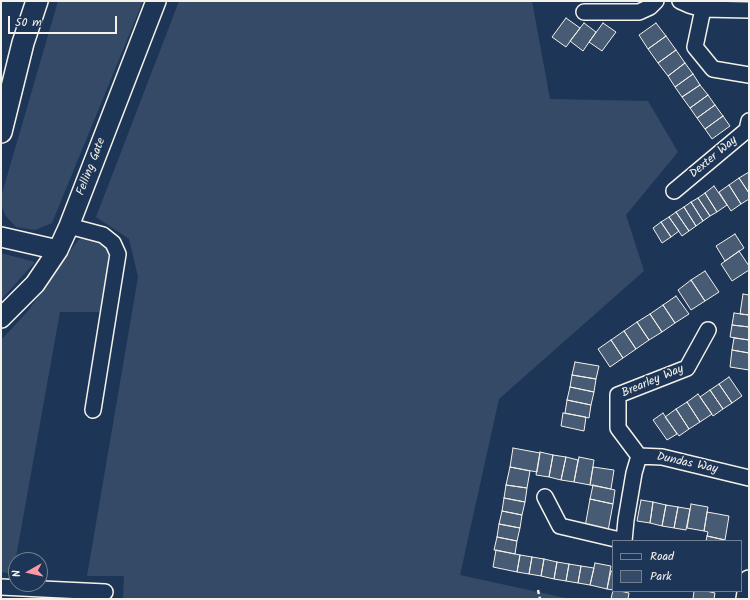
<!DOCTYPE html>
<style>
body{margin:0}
#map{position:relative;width:750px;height:600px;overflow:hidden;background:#1d3557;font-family:Kalam,sans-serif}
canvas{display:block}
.frame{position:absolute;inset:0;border:2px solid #f4f1e8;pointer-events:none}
.legend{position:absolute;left:612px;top:540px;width:130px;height:52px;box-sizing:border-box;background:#1d3557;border:1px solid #738091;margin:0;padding:5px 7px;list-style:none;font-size:12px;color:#f4f1e8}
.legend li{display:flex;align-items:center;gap:8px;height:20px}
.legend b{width:20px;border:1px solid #738091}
.north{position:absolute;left:8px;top:552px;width:40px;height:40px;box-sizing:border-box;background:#1d3557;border:1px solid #738091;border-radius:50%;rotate:262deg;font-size:11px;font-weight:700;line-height:16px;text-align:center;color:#f4f1e8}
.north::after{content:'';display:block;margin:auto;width:14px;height:18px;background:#ff9aa2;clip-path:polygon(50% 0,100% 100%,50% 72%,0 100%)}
.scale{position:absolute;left:8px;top:16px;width:109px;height:18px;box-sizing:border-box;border:2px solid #f4f1e8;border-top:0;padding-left:5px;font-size:12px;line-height:14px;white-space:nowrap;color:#f4f1e8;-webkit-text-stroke:3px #1d3557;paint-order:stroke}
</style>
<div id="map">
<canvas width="750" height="600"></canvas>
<div class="frame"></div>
<ul class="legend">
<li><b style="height:5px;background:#1d3557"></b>Road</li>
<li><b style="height:11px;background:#354a67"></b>Park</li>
</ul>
<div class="north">N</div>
<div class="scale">50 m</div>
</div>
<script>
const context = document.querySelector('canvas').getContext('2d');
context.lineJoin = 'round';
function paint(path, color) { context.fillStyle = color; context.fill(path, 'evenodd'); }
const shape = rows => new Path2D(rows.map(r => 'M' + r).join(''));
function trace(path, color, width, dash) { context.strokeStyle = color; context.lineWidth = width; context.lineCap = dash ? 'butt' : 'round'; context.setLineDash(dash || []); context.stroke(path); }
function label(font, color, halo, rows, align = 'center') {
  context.font = font + ' Kalam,sans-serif'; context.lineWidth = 3; context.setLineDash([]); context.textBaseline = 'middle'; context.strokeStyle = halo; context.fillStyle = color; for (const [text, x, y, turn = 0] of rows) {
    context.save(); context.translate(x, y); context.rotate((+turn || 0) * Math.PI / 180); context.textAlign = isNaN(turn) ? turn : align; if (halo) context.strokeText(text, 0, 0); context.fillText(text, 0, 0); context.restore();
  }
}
paint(shape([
 [58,1,143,1,52,223,35,230,16,227,5,215,1,203,1,197],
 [179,1,532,1,550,99,648,101,678,152,626,215,644,271,499,399,460,575,570,599,123,599,124,576,87,576,138,277,129,239,96,217],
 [85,237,98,238,110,248,102,312,60,312,13,574,1,572,1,340,28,311,78,240],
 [1,253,35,262,1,300]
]), '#354a67');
const building = shape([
 [566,18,580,28,566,47,552,37,566,18],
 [584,23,596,32,583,51,570,41,584,23],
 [603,23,616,32,602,51,589,42,603,23],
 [656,23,666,36,648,49,639,35,656,23],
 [666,36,676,50,658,63,648,49,666,36],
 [676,50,685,63,668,76,658,63,676,50],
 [685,63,693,74,675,87,668,76,685,63],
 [693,74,700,85,682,97,675,87,693,74],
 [700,85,708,95,690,108,682,97,700,85],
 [708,95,715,105,697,118,690,108,708,95],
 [715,105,723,116,705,129,697,118,715,105],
 [723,116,730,126,712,139,705,129,723,116],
 [749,172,749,193,739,178,749,172],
 [739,178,749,193,749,199,741,204,729,185,739,178],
 [729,185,741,204,731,211,719,192,729,185],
 [714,186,727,205,717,212,705,193,714,186],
 [705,193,717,212,710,216,698,198,705,193],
 [698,198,710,216,703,221,691,202,698,198],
 [691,202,703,221,696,226,684,207,691,202],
 [684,207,696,226,689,231,676,212,684,207],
 [676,212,689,231,682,236,669,217,676,212],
 [669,217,679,231,671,237,661,222,669,217],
 [661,222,671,237,662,243,653,228,661,222],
 [735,234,744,248,725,261,716,246,735,234],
 [739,251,749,266,749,270,732,281,721,264,739,251],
 [705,271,719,292,705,301,691,280,705,271],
 [691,280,705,301,691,310,678,290,691,280],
 [743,294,749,295,749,315,740,314,743,294],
 [676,296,689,314,675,323,663,305,676,296],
 [663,305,675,323,662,332,650,314,663,305],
 [734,313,749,315,749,327,732,325,734,313],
 [650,314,662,332,649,340,637,322,650,314],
 [637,322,649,340,636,349,624,331,637,322],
 [732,325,749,327,749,340,730,337,732,325],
 [624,331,636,349,623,358,611,340,624,331],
 [734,338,749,340,749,353,732,350,734,338],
 [611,340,623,358,610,367,598,349,611,340],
 [732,350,749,353,749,370,730,367,732,350],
 [575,362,599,366,596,379,572,375,575,362],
 [572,375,596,379,594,392,570,387,572,375],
 [729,377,742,396,732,403,719,384,729,377],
 [719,384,732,403,723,409,710,390,719,384],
 [570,387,594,392,591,405,567,400,570,387],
 [710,390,723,409,713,416,700,397,710,390],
 [698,394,712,414,700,422,687,402,698,394],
 [567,400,591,405,589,418,565,413,567,400],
 [687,402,700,422,689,429,676,409,687,402],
 [676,409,689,429,679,436,665,417,676,409],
 [563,413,586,417,584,431,561,426,563,413],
 [663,413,677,434,667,440,653,420,663,413],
 [513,448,540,453,537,472,510,467,513,448],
 [540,452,553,455,549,477,536,475,540,452],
 [553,455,566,457,561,480,549,477,553,455],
 [566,457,578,460,574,482,561,480,566,457],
 [579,457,594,460,590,485,574,482,579,457],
 [510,467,530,471,527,488,506,485,510,467],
 [593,467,614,470,611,489,590,485,593,467],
 [506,485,527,488,525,502,504,498,506,485],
 [593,485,615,490,613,504,590,499,593,485],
 [504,498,525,502,522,515,502,511,504,498],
 [590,499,613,504,608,531,585,527,590,499],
 [641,500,653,502,650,523,637,521,641,500],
 [653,502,666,505,662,526,650,523,653,502],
 [691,504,708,507,704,531,687,528,691,504],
 [666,505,678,507,674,528,662,526,666,505],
 [678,507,690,509,686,530,674,528,678,507],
 [502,511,522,515,520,528,499,524,502,511],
 [707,512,729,516,725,540,707,536,708,532,704,531,707,512],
 [499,524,520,528,517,541,497,537,499,524],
 [707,536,725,540,725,541,706,541,707,536],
 [497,537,517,541,515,554,494,550,497,537],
 [496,550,520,555,517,572,493,567,496,550],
 [520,555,532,557,529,574,517,572,520,555],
 [532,557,544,559,541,576,529,574,532,557],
 [544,559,557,562,554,579,541,576,544,559],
 [557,562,569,564,566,581,554,579,557,562],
 [595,563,611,566,607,589,590,585,595,563],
 [569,564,581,566,578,583,566,581,569,564],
 [581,566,594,568,590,585,578,583,581,566],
 [611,571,613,572,613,590,607,589,611,571],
 [613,590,613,591,620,591,629,593,628,599,611,599,613,590],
 [694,591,706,591,715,593,714,599,693,599,694,591]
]);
paint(building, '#485b74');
trace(building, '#f4f1e8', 1);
const minor = shape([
 [680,1,689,5,703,9,749,10],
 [703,9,695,47,713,69,749,75],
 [584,12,639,12,650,7,656,1],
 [674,191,747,130,749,121],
 [69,226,103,235,113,243,118,254,93,410],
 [639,456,618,428,618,395,687,368,708,330],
 [545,497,560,526,624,541,626,520,634,473,639,456,662,457,749,478],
 [1,587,105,592]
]);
const tertiary = shape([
 [1,237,58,250],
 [1,318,35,284,58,250,69,226,156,1],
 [746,599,749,580]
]);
const secondary = shape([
 [1,132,23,43,37,1]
]);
trace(minor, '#f4f1e8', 18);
trace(tertiary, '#f4f1e8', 22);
trace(secondary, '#f4f1e8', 24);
trace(shape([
 [538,590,540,599]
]), '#f4f1e8', 2.5, [4, 3]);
trace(minor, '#1d3557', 15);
trace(tertiary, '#1d3557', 19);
trace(secondary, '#1d3557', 21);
label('12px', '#f4f1e8', '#1d3557', [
 ["Dexter Way",714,158,-40],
 ["Felling Gate",92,167,-69],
 ["Brearley Way",653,382,-23],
 ["Dundas Way",687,464,12]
]);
</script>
